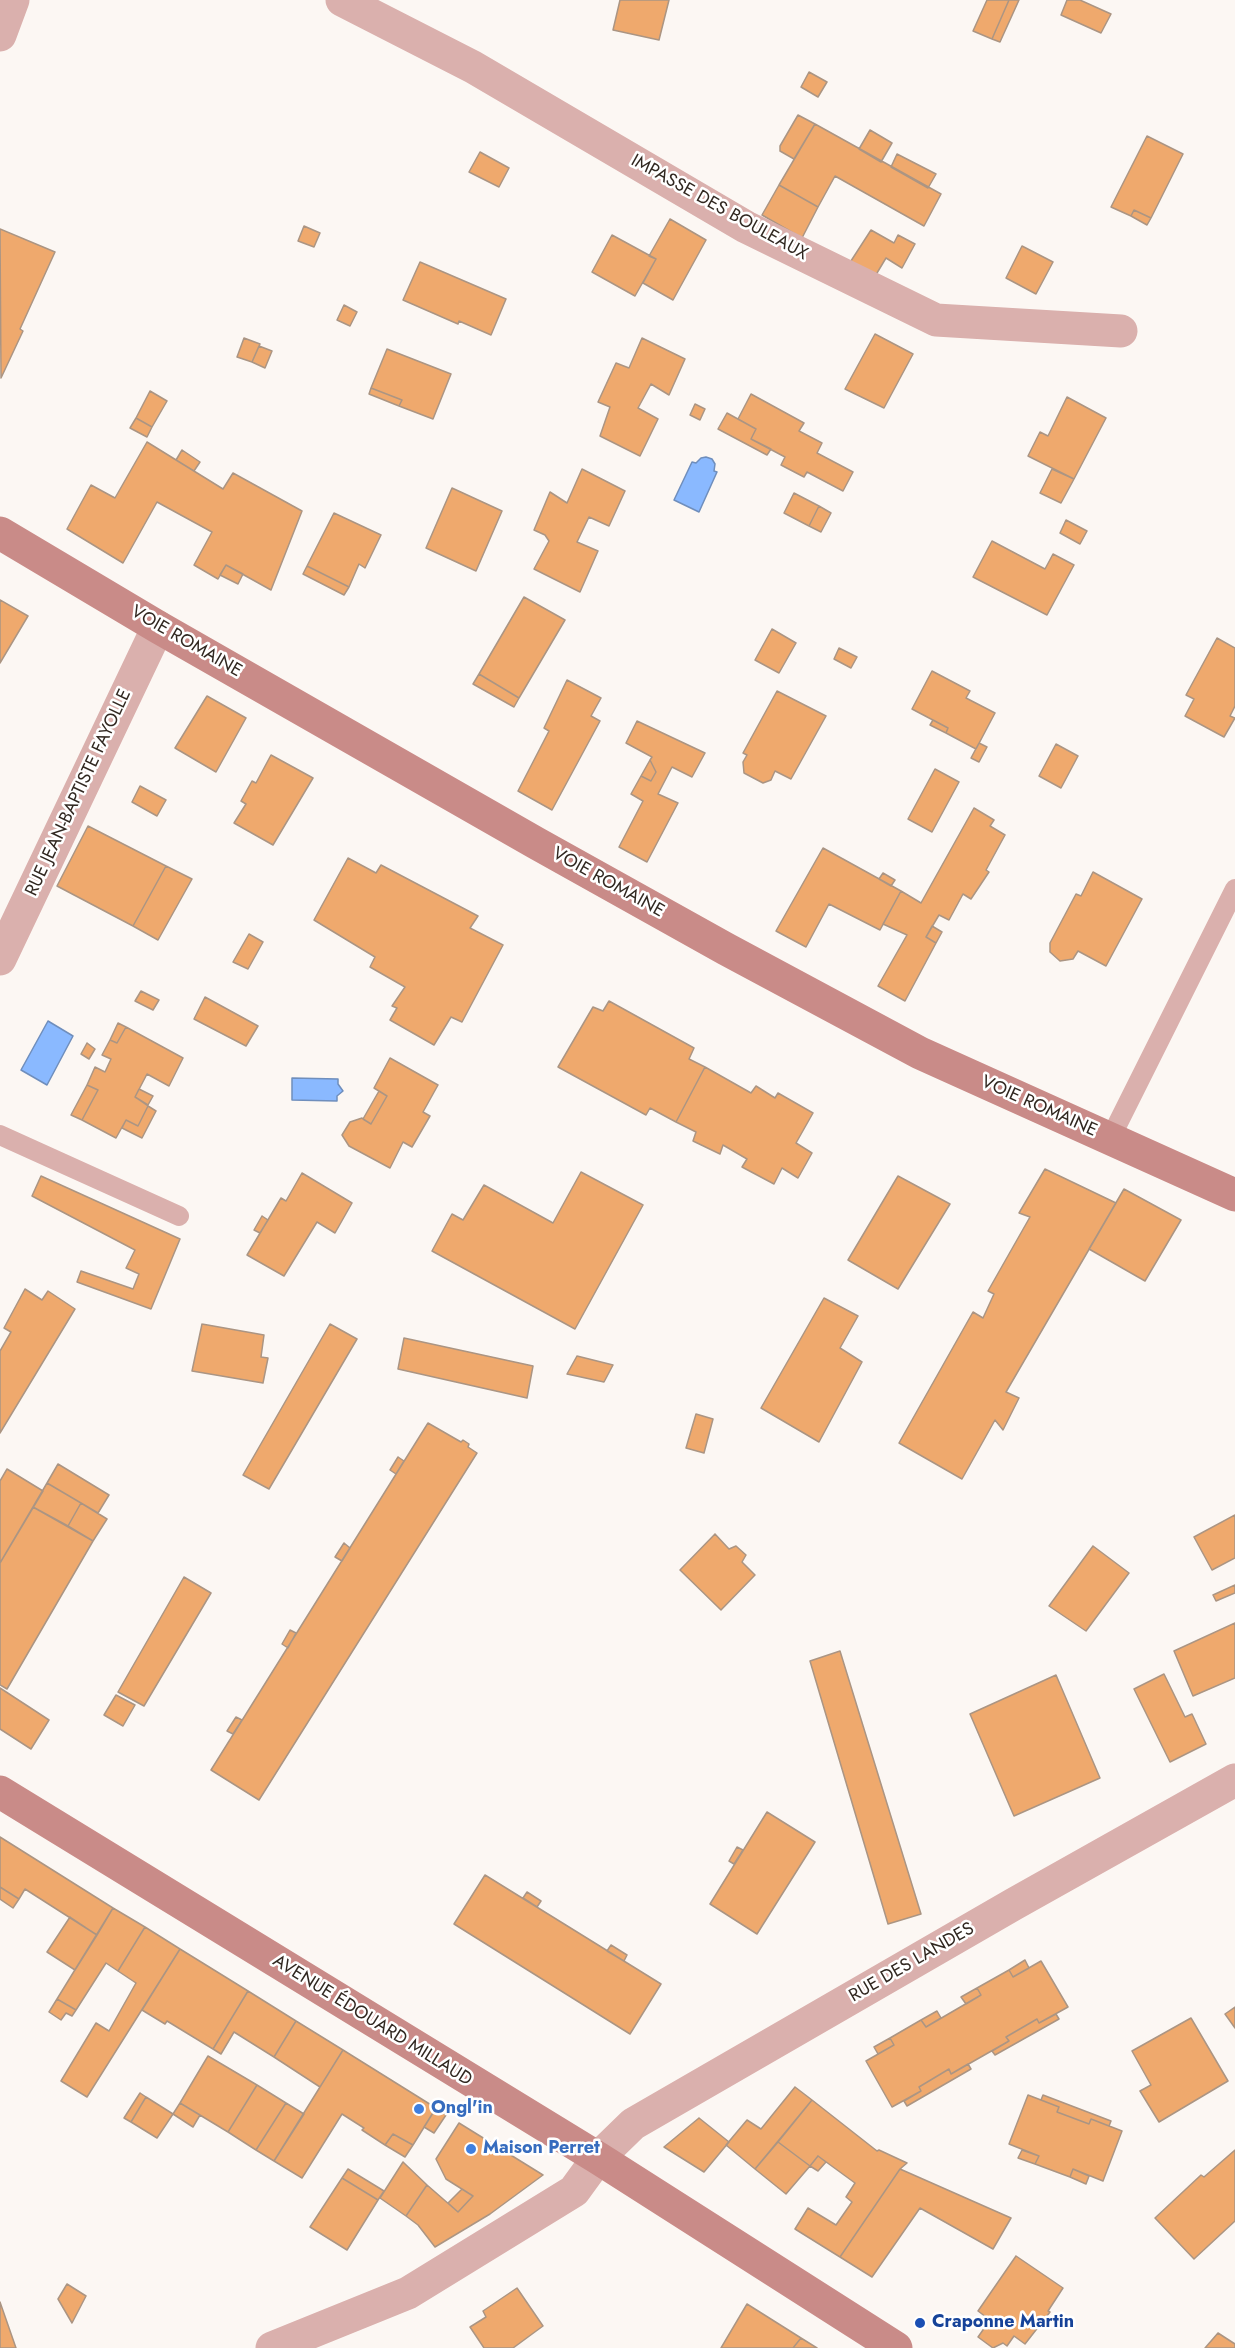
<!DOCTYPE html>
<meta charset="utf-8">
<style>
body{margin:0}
canvas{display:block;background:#fcf7f3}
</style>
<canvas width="1235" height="2348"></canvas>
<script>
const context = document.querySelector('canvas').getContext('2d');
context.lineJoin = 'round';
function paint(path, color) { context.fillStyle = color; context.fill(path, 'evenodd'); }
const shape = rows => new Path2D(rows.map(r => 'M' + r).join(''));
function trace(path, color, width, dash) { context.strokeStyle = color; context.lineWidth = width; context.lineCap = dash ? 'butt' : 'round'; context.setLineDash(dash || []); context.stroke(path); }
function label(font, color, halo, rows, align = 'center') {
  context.font = font + ' Jost,sans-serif'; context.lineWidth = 5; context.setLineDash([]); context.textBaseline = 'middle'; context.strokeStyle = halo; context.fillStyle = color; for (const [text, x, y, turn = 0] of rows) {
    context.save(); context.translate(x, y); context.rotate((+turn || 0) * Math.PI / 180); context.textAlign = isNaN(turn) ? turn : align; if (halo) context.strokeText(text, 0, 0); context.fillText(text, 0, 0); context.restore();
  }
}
const water = shape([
 [706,457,712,459,715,464,714,471,717,472,699,512,674,500,692,462,696,463,701,458,706,457],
 [48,1021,73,1036,47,1085,21,1070,48,1021],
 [292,1078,338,1079,338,1084,343,1091,337,1096,337,1101,292,1100,292,1078]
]);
paint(water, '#8ab9ff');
trace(water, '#6f8ebc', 1.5);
const building = shape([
 [620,0,669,0,659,40,613,30,620,0],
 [987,0,1009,0,992,39,973,31,987,0],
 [1009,0,1019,0,1000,42,992,39,1009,0],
 [1067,0,1080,0,1111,14,1101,33,1061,15,1067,0],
 [809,72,827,82,818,97,801,87,809,72],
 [798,115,815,124,794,159,780,151,780,146,798,115],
 [815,124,941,194,924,226,835,176,818,207,779,185,815,124],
 [870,130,892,143,881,162,859,149,870,130],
 [1147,136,1183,154,1151,218,1134,210,1131,216,1111,207,1147,136],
 [480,152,509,168,499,187,469,172,480,152],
 [897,154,936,174,928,188,891,167,897,154],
 [779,185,818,207,802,238,762,215,779,185],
 [1134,210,1151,218,1147,225,1131,216,1134,210],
 [670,219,706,240,673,300,643,283,656,259,649,256,670,219],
 [304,226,320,233,314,247,298,241,304,226],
 [0,229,55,252,20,329,23,331,1,378,0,229],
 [871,230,894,243,898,235,915,244,902,268,886,258,874,278,849,264,871,230],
 [612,235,656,259,635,296,592,272,612,235],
 [1022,246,1053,262,1036,294,1006,278,1022,246],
 [420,262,506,299,491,335,459,321,458,324,403,300,420,262],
 [344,305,357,312,350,326,337,320,344,305],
 [875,334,913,354,884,408,845,389,875,334],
 [244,338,260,344,252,362,237,357,244,338],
 [642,338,685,359,669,395,651,384,638,408,658,419,640,456,600,436,610,407,598,402,616,363,629,368,642,338],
 [259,346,272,351,265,368,252,362,259,346],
 [387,349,451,374,433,419,399,406,402,400,371,388,387,349],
 [371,388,402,400,399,406,369,394,371,388],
 [150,391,167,401,152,427,136,418,150,391],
 [751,394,804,423,799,431,822,443,817,453,853,472,843,491,807,472,804,477,781,465,785,457,751,439,756,429,738,419,751,394],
 [1067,397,1106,418,1074,479,1028,456,1040,432,1048,436,1067,397],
 [695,404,705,409,700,420,690,415,695,404],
 [727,413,756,429,751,439,771,449,767,455,718,429,727,413],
 [136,418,152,427,147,437,130,428,136,418],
 [147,442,223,489,233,473,302,511,271,590,226,565,218,579,194,565,212,532,157,502,123,563,67,529,91,485,115,498,147,442],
 [182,450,200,462,194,471,176,460,182,450],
 [582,469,625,491,609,526,589,517,577,542,598,551,580,592,534,569,549,541,545,535,534,530,550,492,567,503,582,469],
 [1052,469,1074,479,1061,503,1040,493,1052,469],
 [452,488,502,511,476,571,426,548,452,488],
 [794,493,819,506,809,526,784,513,794,493],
 [819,506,831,513,821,532,809,526,819,506],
 [334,513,381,535,365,568,359,564,349,587,307,566,334,513],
 [1066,520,1087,531,1080,544,1060,533,1066,520],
 [992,541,1045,569,1053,554,1074,565,1047,615,973,577,992,541],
 [226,565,243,574,238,584,220,575,226,565],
 [307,566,349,587,344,595,303,574,307,566],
 [524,597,565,620,519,698,479,674,524,597],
 [0,600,28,616,0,663,0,600],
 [772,629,796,643,779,673,755,660,772,629],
 [1217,638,1235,648,1235,706,1230,716,1235,718,1224,737,1185,716,1194,699,1186,695,1217,638],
 [839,648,857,657,851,668,834,659,839,648],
 [932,671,970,691,966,698,995,713,976,749,946,733,948,728,912,709,932,671],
 [479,674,519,698,514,707,473,684,479,674],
 [567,680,601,698,591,716,600,721,552,810,518,791,549,731,544,728,567,680],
 [777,691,826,716,791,779,775,771,771,780,763,783,744,773,743,762,747,755,743,753,777,691],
 [207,696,246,718,216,772,175,748,207,696],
 [933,720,948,728,946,733,930,725,933,720],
 [637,721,705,753,692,777,672,767,658,794,678,803,647,862,619,847,643,801,631,794,641,776,651,781,656,772,650,760,652,757,626,743,637,721],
 [979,743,987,747,979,762,971,758,979,743],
 [1056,744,1078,756,1061,788,1039,776,1056,744],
 [271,755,313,778,273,845,234,823,246,804,241,801,252,781,256,783,271,755],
 [650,760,656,772,651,781,641,776,650,760],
 [935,769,959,782,932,832,908,819,935,769],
 [140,786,166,800,157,816,132,802,140,786],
 [974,808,994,820,990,826,1005,835,986,870,989,872,971,899,963,894,949,920,939,915,926,937,936,943,905,1001,878,986,907,935,883,924,901,891,921,903,974,808],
 [88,826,166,866,133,926,57,886,88,826],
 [823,848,901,891,880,930,829,904,806,947,776,931,823,848],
 [348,858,376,873,381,865,478,916,470,928,503,945,462,1022,451,1017,434,1045,390,1020,397,1008,392,1006,405,987,370,967,375,957,314,920,348,858],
 [166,866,192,879,158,940,133,926,166,866],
 [1093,872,1142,899,1106,966,1078,951,1073,959,1060,961,1050,952,1050,943,1076,894,1081,896,1093,872],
 [883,873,895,880,891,886,879,879,883,873],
 [932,926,942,932,936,943,926,937,932,926],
 [249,934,263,942,248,969,233,962,249,934],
 [141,991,159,1000,153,1010,135,1001,141,991],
 [205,997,258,1026,246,1046,194,1019,205,997],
 [609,1001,694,1048,689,1059,705,1067,676,1122,650,1108,646,1115,558,1067,593,1007,603,1011,609,1001],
 [118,1023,126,1027,117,1043,110,1040,118,1023],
 [126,1027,183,1058,169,1086,147,1074,135,1097,148,1106,138,1126,126,1120,116,1138,82,1120,98,1090,87,1085,95,1067,105,1072,111,1059,102,1055,110,1040,117,1043,126,1027],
 [87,1043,95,1049,89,1059,81,1054,87,1043],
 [390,1058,438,1085,423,1112,430,1116,412,1147,403,1142,390,1168,349,1146,342,1135,350,1122,362,1118,371,1124,387,1096,374,1088,390,1058],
 [705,1067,751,1093,756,1086,775,1098,778,1093,813,1113,796,1143,812,1153,798,1178,782,1168,774,1184,742,1167,747,1159,723,1145,720,1154,693,1141,696,1132,676,1122,705,1067],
 [87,1085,98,1090,82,1120,71,1115,87,1085],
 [139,1089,153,1096,148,1105,135,1097,139,1089],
 [379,1091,387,1096,371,1124,363,1119,379,1091],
 [148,1106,156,1111,142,1138,122,1128,126,1120,138,1126,148,1106],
 [1045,1169,1116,1203,1006,1392,1019,1398,1003,1430,995,1420,962,1479,899,1443,973,1312,983,1318,994,1294,988,1291,1030,1217,1019,1213,1045,1169],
 [581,1172,643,1205,575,1329,432,1251,452,1214,463,1220,484,1185,553,1223,581,1172],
 [302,1173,352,1203,335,1233,317,1222,284,1276,247,1255,281,1198,286,1201,302,1173],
 [41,1176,180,1239,151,1309,77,1282,81,1271,133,1289,139,1274,126,1268,135,1250,32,1196,41,1176],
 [898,1176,950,1204,898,1289,848,1260,898,1176],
 [1124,1189,1181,1220,1145,1281,1089,1249,1124,1189],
 [262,1216,268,1220,260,1233,254,1230,262,1216],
 [25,1289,42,1300,48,1291,75,1309,0,1433,0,1351,11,1332,4,1328,25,1289],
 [824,1298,858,1316,840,1348,862,1362,819,1442,761,1408,824,1298],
 [202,1324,264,1335,261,1357,268,1358,263,1383,192,1371,202,1324],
 [330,1324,357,1339,269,1489,243,1475,330,1324],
 [404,1338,533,1366,527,1398,398,1369,404,1338],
 [577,1356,613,1365,604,1382,567,1374,577,1356],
 [696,1414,713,1419,704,1453,686,1448,696,1414],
 [428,1423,461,1442,463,1440,469,1444,468,1447,477,1453,259,1800,211,1770,428,1423],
 [398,1457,404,1461,396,1474,390,1470,398,1457],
 [58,1464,109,1495,98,1513,47,1483,58,1464],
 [7,1469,43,1491,0,1563,0,1481,7,1469],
 [47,1483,81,1503,68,1526,33,1507,47,1483],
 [81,1503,107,1519,93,1541,68,1526,81,1503],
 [33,1507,93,1541,7,1689,0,1685,0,1563,33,1507],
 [1235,1515,1235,1558,1212,1570,1194,1537,1235,1515],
 [715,1534,729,1549,736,1546,746,1555,742,1562,755,1575,721,1610,680,1570,715,1534],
 [344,1543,350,1548,342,1561,335,1557,344,1543],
 [1093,1546,1129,1573,1086,1631,1049,1606,1093,1546],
 [184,1577,211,1593,144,1706,118,1692,184,1577],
 [1235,1585,1235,1593,1216,1601,1213,1595,1235,1585],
 [1235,1623,1235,1678,1193,1696,1174,1651,1235,1623],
 [290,1630,296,1633,288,1648,282,1644,290,1630],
 [840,1651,921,1914,888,1924,810,1661,840,1651],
 [1164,1674,1185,1717,1192,1714,1206,1744,1170,1762,1134,1689,1164,1674],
 [1056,1675,1100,1778,1014,1816,970,1714,1056,1675],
 [0,1688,49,1720,31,1749,0,1729,0,1688],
 [116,1695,135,1705,123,1726,104,1715,116,1695],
 [236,1717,242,1720,233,1734,227,1731,236,1717],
 [767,1812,815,1842,757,1934,710,1904,767,1812],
 [0,1837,113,1908,97,1935,25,1889,19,1899,0,1887,0,1837],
 [737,1847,743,1850,734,1864,729,1861,737,1847],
 [485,1875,661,1984,630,2034,454,1924,485,1875],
 [0,1887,19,1899,13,1908,0,1899,0,1887],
 [527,1892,541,1901,537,1907,523,1898,527,1892],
 [113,1908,145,1927,118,1971,106,1963,76,2010,57,1999,113,1908],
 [70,1917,97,1935,75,1970,47,1952,70,1917],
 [145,1927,180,1949,87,2097,61,2081,96,2023,109,2031,136,1983,118,1971,145,1927],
 [611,1945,627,1955,624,1961,607,1951,611,1945],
 [180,1949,248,1991,213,2049,167,2021,165,2024,142,2010,180,1949],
 [1025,1960,1029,1968,1013,1977,1009,1970,1025,1960],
 [1041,1961,1068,2007,1039,2023,1037,2019,1006,2037,1009,2041,951,2074,949,2069,919,2087,921,2091,892,2107,866,2061,894,2045,890,2038,921,2020,926,2027,981,1995,977,1988,1009,1970,1013,1977,1041,1961],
 [977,1988,981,1995,966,2004,961,1997,977,1988],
 [248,1991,296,2021,274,2057,234,2032,221,2054,213,2049,248,1991],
 [57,1999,76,2010,72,2016,66,2013,61,2020,49,2012,57,1999],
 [1235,2007,1235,2028,1225,2014,1235,2007],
 [937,2011,941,2018,926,2027,921,2020,937,2011],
 [1056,2014,1059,2019,995,2055,992,2051,1009,2041,1006,2037,1037,2019,1039,2023,1056,2014],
 [1191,2018,1228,2081,1159,2122,1140,2091,1151,2085,1132,2051,1191,2018],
 [296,2021,343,2050,320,2087,274,2057,296,2021],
 [890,2038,894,2045,878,2054,874,2047,890,2038],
 [343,2050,436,2108,413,2145,393,2134,385,2145,362,2130,364,2128,342,2114,302,2178,274,2161,343,2050],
 [208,2056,257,2085,228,2132,180,2103,208,2056],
 [968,2064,971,2069,907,2106,904,2101,921,2091,919,2087,949,2069,951,2074,968,2064],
 [257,2085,286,2103,256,2150,228,2132,257,2085],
 [795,2087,812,2100,755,2169,726,2145,747,2120,761,2129,795,2087],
 [140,2093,146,2097,131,2122,124,2118,140,2093],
 [1028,2095,1059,2107,1057,2112,1089,2124,1091,2119,1122,2131,1103,2181,1073,2169,1070,2177,1035,2164,1039,2156,1009,2144,1028,2095],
 [1043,2095,1111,2121,1109,2126,1091,2119,1089,2124,1057,2112,1059,2107,1041,2100,1043,2095],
 [146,2097,173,2114,157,2138,131,2122,146,2097],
 [812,2100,877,2151,879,2150,907,2163,900,2169,840,2257,795,2229,808,2208,836,2225,852,2202,846,2197,855,2183,818,2156,810,2166,778,2142,812,2100],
 [180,2103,200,2115,193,2127,173,2114,180,2103],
 [286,2103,304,2114,274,2161,256,2150,286,2103],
 [436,2108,446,2115,434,2133,424,2127,436,2108],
 [699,2118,729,2142,704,2172,664,2147,699,2118],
 [459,2123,543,2175,490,2214,435,2247,418,2225,406,2216,427,2185,458,2212,473,2196,446,2179,436,2159,459,2123],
 [393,2134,413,2145,405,2157,385,2145,393,2134],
 [778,2142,810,2166,786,2194,755,2169,778,2142],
 [1022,2150,1039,2156,1035,2164,1018,2158,1022,2150],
 [1235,2150,1235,2221,1194,2259,1155,2218,1201,2175,1204,2177,1235,2150],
 [818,2156,826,2162,818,2171,810,2166,818,2156],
 [403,2162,427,2185,406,2216,380,2198,403,2162],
 [348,2169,384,2191,378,2200,342,2178,348,2169],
 [900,2169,1011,2218,993,2249,920,2208,872,2277,840,2257,900,2169],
 [1073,2169,1089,2176,1086,2184,1070,2177,1073,2169],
 [342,2178,378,2200,347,2250,310,2227,342,2178],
 [462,2189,473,2196,458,2212,448,2203,462,2189],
 [1016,2256,1063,2288,1048,2311,1050,2312,1025,2344,1014,2336,1007,2346,1003,2343,993,2348,978,2337,990,2320,978,2311,1016,2256],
 [67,2284,86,2296,72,2323,58,2299,67,2284],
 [517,2288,543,2326,513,2348,484,2348,470,2327,486,2317,483,2311,517,2288],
 [0,2302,16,2348,0,2348,0,2302],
 [747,2304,801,2338,793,2348,721,2348,747,2304],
 [1218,2333,1235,2344,1235,2348,1205,2348,1218,2333],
 [801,2338,817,2348,793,2348,801,2338]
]);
paint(building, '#efa96d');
trace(building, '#ab9583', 1.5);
trace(shape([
 [0,1135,179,1216],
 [1110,1139,1235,889]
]), '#dab0ad', 20);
trace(shape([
 [342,0,473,67,746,227,936,320,1121,331],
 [0,35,13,0],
 [0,959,158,627],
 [272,2348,408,2293,574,2191,598,2158,633,2124,1014,1904,1235,1780]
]), '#dab0ad', 33);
trace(shape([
 [0,533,158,627,536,843,726,949,920,1053,1235,1195],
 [0,1792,598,2158,896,2348]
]), '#c98b88', 33);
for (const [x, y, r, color] of [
 [419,2109,6,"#3f7fe0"],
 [471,2149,6,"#3f7fe0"],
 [920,2323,6,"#1a4fb4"]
]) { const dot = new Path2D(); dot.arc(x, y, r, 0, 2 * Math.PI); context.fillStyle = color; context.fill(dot); trace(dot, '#fff', 2); }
label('18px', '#312821', '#fff', [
 ["IMPASSE DES BOULEAUX",719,208,29],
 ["VOIE ROMAINE",186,642,30],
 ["RUE JEAN-BAPTISTE FAYOLLE",79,793,-65],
 ["VOIE ROMAINE",608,883,29],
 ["VOIE ROMAINE",1039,1107,24],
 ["RUE DES LANDES",912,1963,-30],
 ["AVENUE ÉDOUARD MILLAUD",372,2021,32]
]);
label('bold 18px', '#366cbe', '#fff', [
 ["Ongl'in",431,2109],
 ["Maison Perret",483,2149]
], 'left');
label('bold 18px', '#164399', '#fff', [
 ["Craponne Martin",932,2323]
], 'left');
</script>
